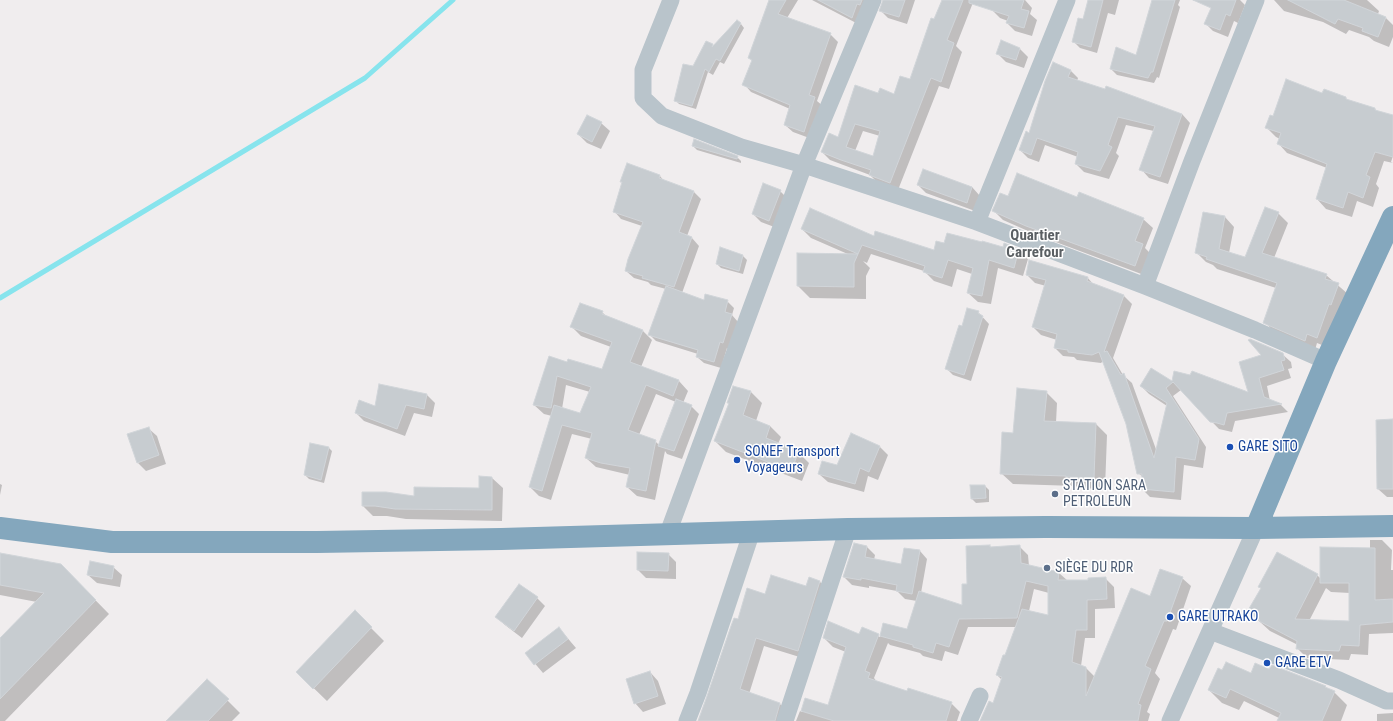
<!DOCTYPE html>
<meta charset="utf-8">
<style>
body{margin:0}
canvas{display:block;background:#f0edee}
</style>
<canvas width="1393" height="721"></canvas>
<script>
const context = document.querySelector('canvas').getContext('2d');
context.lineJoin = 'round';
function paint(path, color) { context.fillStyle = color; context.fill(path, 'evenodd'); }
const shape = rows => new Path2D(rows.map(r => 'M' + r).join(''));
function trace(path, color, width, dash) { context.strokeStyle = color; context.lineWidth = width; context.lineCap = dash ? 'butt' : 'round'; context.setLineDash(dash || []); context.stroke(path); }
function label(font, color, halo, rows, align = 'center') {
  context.font = font + ' "Roboto Condensed",sans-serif'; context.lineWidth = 3; context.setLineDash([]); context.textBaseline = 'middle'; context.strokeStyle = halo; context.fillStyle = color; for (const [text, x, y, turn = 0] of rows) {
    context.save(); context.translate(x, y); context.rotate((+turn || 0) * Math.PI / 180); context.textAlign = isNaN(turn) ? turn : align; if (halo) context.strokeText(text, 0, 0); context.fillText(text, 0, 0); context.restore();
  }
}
paint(shape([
 [770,0,798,0,787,18,830,34,838,42,817,101,823,106,812,139,793,132,785,125,790,109,751,92,744,84,752,61,749,57],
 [812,0,874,0,860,25],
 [883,0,915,0,907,24,888,18,880,10],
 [943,0,974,0,956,46,962,52,949,89,939,86,898,190,878,183,870,175,830,160,822,152,838,138,878,94,895,95,911,80],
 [863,131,880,136,874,157,855,151],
 [990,0,1025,0,1032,8,1030,14,1037,20,1032,36,1015,31,1007,23,1008,21,1000,18,992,10],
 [1089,0,1119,0,1115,15,1108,13,1097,53,1080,48,1073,41,1083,20],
 [1153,0,1180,0,1178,5,1180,7,1159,78,1157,77,1154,83,1117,75,1111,69,1137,56],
 [1215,0,1240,0,1245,5,1238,23,1234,21,1228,37,1213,31,1206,24],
 [1274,0,1341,0,1344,1,1345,0,1367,0,1379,11,1378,14,1386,18,1393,25,1393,37,1389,47,1374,41,1369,37,1349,30,1346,34,1323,22,1284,11],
 [741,24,744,28,724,64,720,62,713,75,708,72,696,109,679,104,675,100,693,68,712,44,714,46],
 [1001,41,1020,49,1028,57,1024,68,1006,62,997,53],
 [1070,70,1078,78,1077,81,1182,114,1190,123,1168,184,1149,178,1141,169,1154,131,1126,125,1116,153,1119,156,1109,179,1084,172,1076,164,1078,157,1045,145,1039,162,1028,158,1020,150],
 [1323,94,1346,98,1347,100,1375,109,1377,111,1393,116,1393,156,1391,162,1393,163,1384,161,1376,184,1379,188,1373,207,1357,201,1352,217,1326,209,1317,199,1327,168,1287,153,1278,143,1280,139,1276,137,1267,128,1273,117],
 [601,123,610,131,601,149,587,143,578,134],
 [693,146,737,157,741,161,741,163,697,150],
 [627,165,660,176,664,181,694,192,701,199,687,236,692,238,699,246,682,293,704,301,727,301,734,308,732,315,738,322,729,349,727,348,721,368,704,363,697,357,698,354,656,341,649,334,666,289,651,285,648,282,634,278,626,271,642,226,621,219,614,211,623,183,621,181],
 [923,170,972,187,980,196,975,211,926,193,918,185],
 [780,191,788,199,777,228,761,222,753,214],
 [1008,198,1077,198,1143,219,1153,228,1145,248,1152,255,1144,275,1037,235,1003,220,994,211],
 [1278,213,1288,223,1274,258,1326,275,1348,294,1327,347,1317,343,1315,350,1274,332,1265,322,1276,288,1217,269,1213,265,1206,262,1196,252,1225,217,1234,227,1229,253,1246,258],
 [802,229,874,237,934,251,1003,248,1005,244,1019,250,1028,259,1023,276,998,268,991,304,978,302,968,293,972,274,957,269,952,287,934,281,924,271,871,254,867,263,863,261,870,268,866,276,866,299,810,298,798,286,850,255,811,238],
 [743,256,747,260,743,274,721,268,717,264],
 [1027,275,1087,277,1094,285,1124,296,1132,304,1113,358,1123,375,1132,383,1157,452,1167,406,1149,394,1141,386,1152,369,1173,383,1175,372,1250,393,1240,362,1282,354,1291,362,1292,368,1288,369,1291,378,1267,386,1270,401,1281,405,1288,412,1235,421,1232,432,1219,429,1181,390,1173,396,1206,447,1203,468,1184,465,1181,500,1150,497,1142,489,1143,477,1138,473,1127,424,1103,361,1101,363,1077,360,1074,357,1063,356,1055,348,1057,340,1041,335,1033,327,1046,286,1035,283],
 [602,312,606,316,643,331,652,340,641,367,679,381,688,391,683,403,691,406,699,414,682,459,667,454,665,451,655,500,637,496,627,487,630,475,596,467,586,458,592,439,572,434,551,500,539,496,530,487,552,416,544,414,534,405,549,357,568,363,602,370,611,347,581,336,572,327],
 [566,385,590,392,581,414,562,409],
 [656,394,676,402,659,445,655,441,639,435],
 [978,312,989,324,971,381,953,375,946,368,963,327],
 [734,387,751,392,762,403,756,421,770,426,781,437,778,444,798,452,809,463,802,481,726,452,715,441,729,404,728,403],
 [1046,392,1057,403,1056,423,1096,424,1107,435,1105,489,1078,488,1076,486,1013,484,1001,473,1014,434],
 [427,395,435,403,432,417,414,413,405,436,364,421,356,413],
 [1393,420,1393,497,1387,497,1378,489,1377,421],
 [148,428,157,436,166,464,146,471,138,463],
 [851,434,880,447,888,455,878,480,868,476,864,492,828,482,819,474,837,466],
 [329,448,332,451,324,483,309,479,305,475],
 [480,477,492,478,503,488,502,521,406,519,387,516,373,516,363,506,480,489],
 [0,484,2,485,0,495],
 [985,486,989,490,989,502,976,503,972,499],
 [1370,540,1382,540,1392,550,1391,570,1393,570,1393,633,1369,634,1368,655,1351,654,1349,660,1307,658,1297,648,1298,645,1270,631,1249,612,1262,589,1259,586,1317,575,1321,579,1370,549],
 [1326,588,1331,592,1350,593,1350,622,1309,621],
 [854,545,867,547,875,555,874,560,902,565,920,551,927,559,921,593,963,606,968,585,990,546,992,548,1019,546,1028,555,1029,566,1059,573,1068,581,1089,581,1105,578,1114,587,1115,608,1095,609,1095,638,1085,638,1081,666,1086,668,1095,677,1151,597,1182,578,1191,586,1176,630,1173,629,1155,673,1160,679,1147,712,1150,714,1148,721,980,721,993,704,1002,680,997,675,1006,656,1016,627,968,627,958,655,945,651,942,661,923,656,920,653,890,645,888,643,874,678,878,683,908,693,951,703,960,712,957,721,796,721,800,711,802,712,806,699,829,706,846,652,833,647,824,638,860,635,862,629,880,637,884,624,908,631,917,601,905,599,897,591,869,586,869,588,852,585,844,577],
 [1034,589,1049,593,1049,616,1029,611],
 [0,554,61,565,109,614,5,721,0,721,0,639,37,602,0,595],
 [668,554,676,562,676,579,646,578,638,570],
 [113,567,122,575,120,587,97,583,88,575],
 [810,578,820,582,829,590,806,659,764,646,749,694,780,704,788,713,786,721,698,721,738,621,766,595,807,587],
 [537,598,545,606,522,638,505,625,496,617],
 [355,612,384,641,327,701,297,672],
 [559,628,576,648,543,673,526,653],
 [1272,666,1325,687,1334,692,1347,705,1341,721,1278,721,1279,718,1244,701,1239,710,1222,703,1209,690,1252,674,1270,671],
 [650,672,658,681,666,704,643,712,635,703],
 [207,680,240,713,232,721,167,721],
 [1393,713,1393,721,1377,721,1377,714]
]), '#0003');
trace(shape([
 [0,298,365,78,453,0]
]), '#87e4ed', 5);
const building = shape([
 [769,0,786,0,778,14,831,33,809,95,815,97,804,132,784,125,790,105,742,85,752,60,748,58,769,0],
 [818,0,862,0,860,5,857,4,852,18,818,0],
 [883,0,905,0,899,17,879,11,883,0],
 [942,0,963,0,947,40,954,43,941,82,931,78,928,85,890,183,869,175,871,170,841,160,821,152,829,133,838,137,855,85,878,93,880,88,894,94,900,76,910,79,931,18,934,19,942,0],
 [855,124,880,131,873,156,846,147,855,124],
 [969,0,1024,0,1021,9,1029,11,1024,28,1006,23,1009,16,969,3,969,0],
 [1088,0,1103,0,1091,47,1072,42,1078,18,1083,19,1088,0],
 [1152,0,1175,0,1153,72,1151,72,1148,78,1110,69,1116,47,1136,55,1152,0],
 [1193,0,1236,0,1230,16,1226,14,1220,30,1204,24,1211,8,1193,0],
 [1288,0,1344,0,1386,17,1378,37,1362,31,1363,28,1338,19,1335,24,1288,0],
 [737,20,741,23,720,61,716,59,709,72,705,69,692,106,674,101,683,64,693,66,706,41,713,44,712,47,737,20],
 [1001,40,1020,48,1016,60,996,54,1001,40],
 [1053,62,1071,70,1068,77,1105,89,1106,86,1182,114,1160,177,1139,170,1155,126,1118,117,1108,145,1112,147,1100,171,1075,164,1078,152,1037,138,1031,155,1019,150,1026,131,1029,133,1045,81,1053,62],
 [1286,79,1322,93,1324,89,1346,97,1346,99,1375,108,1375,110,1393,115,1393,157,1375,152,1366,175,1370,177,1363,198,1348,192,1343,208,1316,199,1327,164,1277,144,1281,133,1265,128,1270,115,1273,116,1286,79],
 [587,115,602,122,592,142,577,134,587,115],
 [694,139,738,156,737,159,692,146,694,139],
 [627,163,660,175,659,178,694,191,679,232,692,237,674,287,642,278,643,276,625,271,628,259,643,222,613,212,622,182,620,182,627,163],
 [923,169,972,187,967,203,917,185,923,169],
 [1017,173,1077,197,1079,192,1144,218,1135,241,1143,244,1135,266,1026,226,992,211,1000,193,1008,196,1017,173],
 [763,183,781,190,769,221,752,214,763,183],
 [1265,207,1279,212,1262,253,1327,274,1325,279,1339,283,1331,305,1329,304,1317,338,1307,334,1305,341,1263,323,1277,283,1206,259,1207,257,1195,253,1203,212,1225,216,1219,249,1245,257,1265,207],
 [810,208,874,236,875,231,934,250,936,241,944,243,947,233,982,242,982,241,1003,247,1004,243,1019,249,1014,268,989,260,982,296,967,293,973,268,948,260,942,278,923,272,925,266,862,245,858,254,801,229,810,208],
 [720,247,743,255,739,271,716,264,720,247],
 [797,253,858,254,854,263,854,287,797,286,797,253],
 [1029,260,1088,277,1087,281,1124,295,1104,352,1107,351,1121,375,1124,373,1154,458,1167,403,1140,386,1151,368,1172,381,1174,371,1190,375,1192,371,1248,392,1239,362,1261,355,1248,340,1250,339,1283,353,1285,360,1281,361,1284,370,1259,378,1264,397,1282,404,1227,413,1224,425,1217,423,1210,422,1173,382,1166,388,1199,439,1195,460,1176,457,1174,492,1141,489,1142,474,1137,474,1126,424,1099,352,1092,355,1068,352,1068,350,1054,348,1057,334,1032,327,1046,280,1026,275,1029,260],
 [666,286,704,300,705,294,728,300,725,312,732,314,723,343,720,342,714,362,696,357,698,350,648,335,666,286],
 [580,303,603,311,602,314,643,330,630,362,679,380,673,396,646,385,628,430,656,440,646,491,626,487,630,468,601,463,585,458,592,433,562,425,542,491,529,487,554,405,580,413,591,387,557,376,551,408,533,405,549,356,567,362,568,359,602,369,612,342,570,327,580,303],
 [967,308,979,311,978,313,983,316,964,375,945,369,959,325,962,326,967,308],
 [379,384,427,394,424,409,406,405,397,429,355,413,359,400,375,406,379,384],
 [733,386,751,391,743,415,770,426,766,438,799,451,791,471,714,441,729,403,727,403,733,386],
 [1017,388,1047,391,1044,421,1096,423,1094,478,1066,477,1066,476,1000,474,1002,432,1013,433,1017,388],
 [676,399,692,405,674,451,658,446,676,399],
 [1393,419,1393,489,1377,489,1376,420,1393,419],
 [149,427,159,455,137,463,127,434,149,427],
 [851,433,880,446,869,472,860,468,855,484,818,474,822,461,837,465,851,433],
 [310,443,329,447,321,480,304,475,310,443],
 [479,476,492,477,492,510,395,509,375,506,362,506,362,492,386,492,414,496,414,487,479,488,479,476],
 [970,485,985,485,986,498,971,499,970,485],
 [854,543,867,546,865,557,901,564,904,548,920,550,912,594,896,591,897,585,861,578,861,580,843,577,854,543],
 [990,545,990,547,1020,545,1021,563,1059,572,1058,580,1088,580,1088,578,1106,577,1107,599,1087,600,1087,630,1076,630,1072,662,1086,667,1086,696,1131,588,1150,596,1160,569,1183,577,1167,621,1164,621,1145,666,1151,669,1138,704,1141,705,1138,721,980,721,989,701,993,703,1002,677,996,675,1003,655,1005,655,1022,609,1048,615,1048,586,1026,581,1017,618,959,619,949,647,936,643,933,653,913,647,913,645,880,636,883,623,907,629,919,591,962,605,962,584,967,584,966,546,990,545],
 [1320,547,1375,548,1375,600,1393,599,1393,622,1360,625,1359,646,1341,645,1339,651,1296,649,1297,641,1259,621,1260,620,1247,612,1261,588,1258,587,1277,552,1318,574,1295,619,1349,621,1349,583,1320,583,1320,547],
 [637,552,669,553,668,571,637,570,637,552],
 [0,553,61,564,96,600,0,699,0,638,44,593,0,585,0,553],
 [90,561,114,566,112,579,87,575,90,561],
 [771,575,806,586,809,577,820,581,798,651,756,638,740,689,780,703,775,721,698,721,707,696,731,626,734,618,738,619,747,588,765,594,771,575],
 [519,584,538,597,514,631,495,617,519,584],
 [355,610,372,627,313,689,296,672,355,610],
 [828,621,859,634,862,627,879,634,865,671,870,673,868,678,907,691,908,688,952,702,946,721,834,721,801,711,805,698,828,705,846,647,823,638,828,621],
 [559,627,568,639,534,665,525,653,559,627],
 [1226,662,1251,673,1255,663,1269,669,1272,665,1326,686,1325,687,1335,691,1322,721,1277,721,1281,713,1230,689,1226,698,1208,690,1218,668,1222,670,1226,662],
 [650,671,658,696,634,704,626,679,650,671],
 [207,679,229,699,208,721,166,721,207,679]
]);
paint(building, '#c7ccd0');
trace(building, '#d1d5d9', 1);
trace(shape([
 [671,0,643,70,643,98,662,116,741,147,804,165,977,222,1145,286,1255,330,1326,361],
 [977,222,1067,0],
 [1145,286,1192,161,1256,0],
 [668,533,804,165,873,0],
 [1210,631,1339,680,1386,701,1393,701],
 [687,721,698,693,752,531],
 [785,721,848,529],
 [969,721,980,696],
 [1170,721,1256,528]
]), '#b9c4cb', 17);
trace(shape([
 [0,528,112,542,317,542,501,539,848,529,1046,527,1256,528,1393,526],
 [1256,528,1326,361,1393,217]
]), '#84a7bd', 22);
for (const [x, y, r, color] of [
 [1230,447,4,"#1a4fb4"],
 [737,460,4,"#1a4fb4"],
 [1055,494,4,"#5c6f8a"],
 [1047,568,4,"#5c6f8a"],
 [1170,617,4,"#1a4fb4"],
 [1267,663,4,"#1a4fb4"]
]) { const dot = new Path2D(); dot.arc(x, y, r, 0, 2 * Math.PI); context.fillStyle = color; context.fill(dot); trace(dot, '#fff', 1.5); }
label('14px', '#164399', '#fff', [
 ["GARE SITO",1238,447],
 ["SONEF Transport",745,452],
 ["Voyageurs",745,468],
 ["GARE UTRAKO",1178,617],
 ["GARE ETV",1275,663]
], 'left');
label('14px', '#4e5e75', '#fff', [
 ["STATION SARA",1063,486],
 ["PETROLEUN",1063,502],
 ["SIÈGE DU RDR",1055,568]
], 'left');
label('bold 15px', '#5a5f63', '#fff', [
 ["Quartier",1035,236],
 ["Carrefour",1035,253]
]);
</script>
